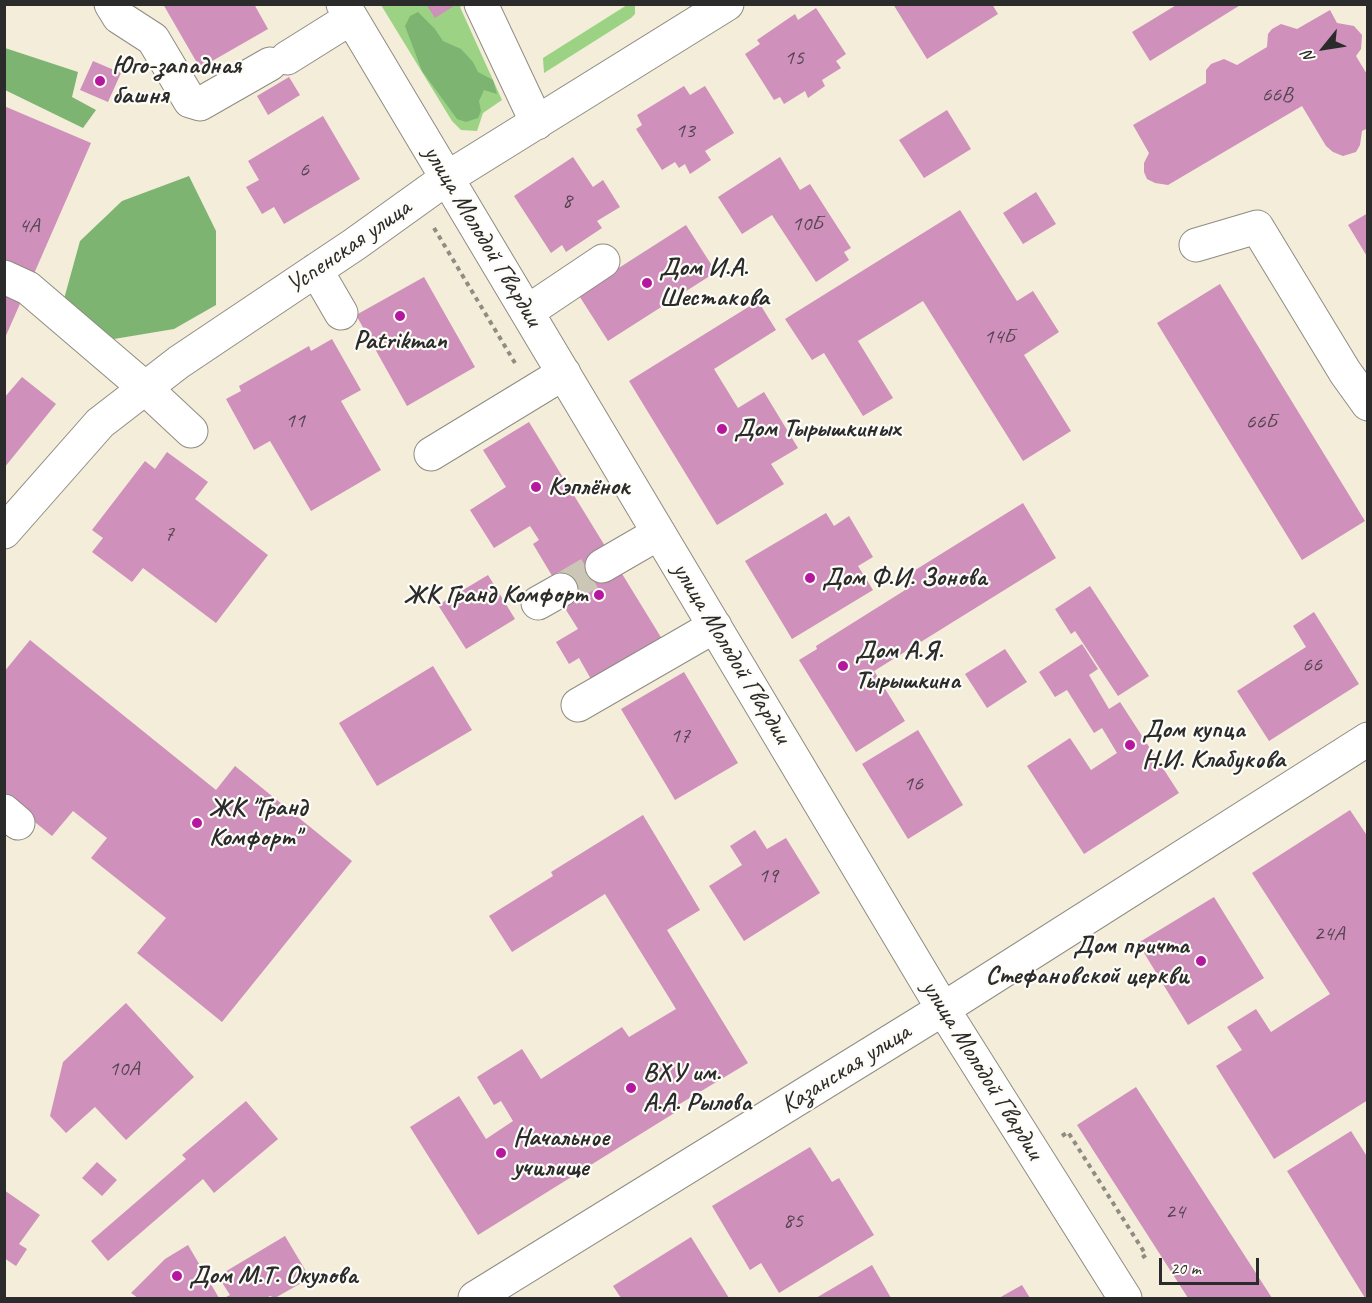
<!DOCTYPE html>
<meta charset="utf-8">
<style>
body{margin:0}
#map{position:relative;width:1372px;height:1303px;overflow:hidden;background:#f3edd9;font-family:Caveat,sans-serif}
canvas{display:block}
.frame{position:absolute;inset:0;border:6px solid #2b2b2b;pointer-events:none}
.north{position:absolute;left:1294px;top:18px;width:60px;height:60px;-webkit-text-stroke:4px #fdfcf7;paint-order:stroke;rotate:240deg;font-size:16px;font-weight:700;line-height:24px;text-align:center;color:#2b2b2b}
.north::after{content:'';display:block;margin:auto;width:21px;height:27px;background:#2b2b2b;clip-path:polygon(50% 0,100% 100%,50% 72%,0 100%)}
.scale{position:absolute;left:1159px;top:1258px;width:100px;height:27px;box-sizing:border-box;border:3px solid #2b2b2b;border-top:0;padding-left:8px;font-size:18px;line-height:21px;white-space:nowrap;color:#2b2b2b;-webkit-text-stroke:4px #fdfcf7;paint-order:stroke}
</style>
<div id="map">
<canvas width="1372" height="1303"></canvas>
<div class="frame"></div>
<div class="north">N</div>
<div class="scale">20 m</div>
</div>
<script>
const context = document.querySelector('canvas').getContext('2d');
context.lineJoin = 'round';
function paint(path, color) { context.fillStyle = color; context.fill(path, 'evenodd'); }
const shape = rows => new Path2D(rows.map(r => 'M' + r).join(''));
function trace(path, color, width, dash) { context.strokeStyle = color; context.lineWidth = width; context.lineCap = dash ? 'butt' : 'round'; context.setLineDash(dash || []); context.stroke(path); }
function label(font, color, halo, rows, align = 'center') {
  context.font = font + ' Caveat,sans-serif'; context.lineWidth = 4.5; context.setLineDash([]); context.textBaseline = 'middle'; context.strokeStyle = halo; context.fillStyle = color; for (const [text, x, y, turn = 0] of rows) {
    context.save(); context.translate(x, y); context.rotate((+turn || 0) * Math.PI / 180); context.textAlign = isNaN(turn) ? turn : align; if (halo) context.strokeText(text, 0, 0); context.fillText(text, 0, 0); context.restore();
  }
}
paint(shape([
 [381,5,464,5,460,7,502,100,483,113,477,131,461,130,452,121],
 [627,5,635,5,635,14,631,18,544,73,543,58]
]), '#9cd283');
paint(shape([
 [418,12,435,29,443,41,461,49,473,62,478,72,493,80,497,94,484,90,479,101,481,111,478,118,466,122,457,119,422,71,405,26,410,16],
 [5,48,78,72,72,97,96,110,83,128,5,90],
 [189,176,216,231,216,305,174,329,114,339,64,299,80,241,122,201]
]), '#7db471');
paint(shape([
 [163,4,254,4,268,29,200,68],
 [426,4,457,4,435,18],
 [893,4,992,4,998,14,927,59],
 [1178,4,1242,4,1150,61,1132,32],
 [816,8,846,54,836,61,841,68,822,80,825,86,808,98,805,91,784,104,780,97,774,100,745,54,760,44,757,40,795,14,798,20],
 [1330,10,1337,23,1354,26,1362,35,1361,49,1356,56,1368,76,1368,128,1362,131,1360,145,1356,152,1343,156,1333,152,1326,146,1302,106,1168,185,1155,183,1147,179,1144,172,1144,163,1149,153,1133,125,1206,83,1206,70,1211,64,1224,59,1237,65,1267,47,1268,34,1272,29,1281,24,1297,29],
 [93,61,121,73,108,102,80,90],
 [289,77,300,95,268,115,257,96],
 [684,86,690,95,705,86,734,133,705,151,711,160,690,174,685,164,679,168,675,162,662,170,636,129,642,125,637,115],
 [4,106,91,143,33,276,5,263],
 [947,110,971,149,924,178,899,140],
 [323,116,360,179,284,224,274,207,262,214,246,187,259,180,248,161],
 [573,157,593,187,603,180,620,207,597,221,602,228,566,252,562,245,551,253,514,196],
 [780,157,800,190,810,184,851,248,844,252,849,260,816,282,772,215,742,234,718,197],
 [1036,192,1056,224,1023,244,1003,213],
 [960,210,1017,301,1033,291,1059,332,1024,355,1071,431,1023,461,923,301,858,341,893,398,863,416,824,353,812,360,785,319],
 [1368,213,1368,258,1348,225],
 [686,225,716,272,608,341,578,294],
 [424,277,475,367,407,406,356,315],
 [1220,284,1365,521,1302,560,1157,323],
 [4,288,23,297,4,340],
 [758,301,776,330,714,369,738,408,764,392,798,448,771,464,784,484,717,525,629,381],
 [332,339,361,390,341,401,381,470,311,511,270,441,254,450,226,399,241,391,239,386,309,346,311,351],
 [22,377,56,404,4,468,4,398],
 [529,422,662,639,592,681,579,658,569,664,556,642,578,629,561,602,566,599,533,544,539,540,530,526,494,548,470,510,506,487,483,450],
 [167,452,208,482,195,499,268,555,216,623,143,568,132,582,92,552,103,538,92,530,145,461,155,469],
 [1023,503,1056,558,874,671,905,721,856,752,799,660,817,649,816,646,910,587,904,577],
 [826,513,834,526,849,516,873,557,858,566,873,590,792,639,745,561],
 [488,575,515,619,466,649,438,605],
 [1090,586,1149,676,1118,696,1075,631,1071,634,1055,609],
 [1314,612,1359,684,1269,741,1237,691,1306,647,1293,626],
 [30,640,216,790,235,766,352,861,222,1022,137,953,166,918,91,858,107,838,73,811,52,836,4,797,4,672],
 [1082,644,1098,669,1089,675,1109,709,1120,702,1179,793,1084,854,1027,766,1070,738,1091,770,1117,753,1102,728,1094,733,1067,690,1055,697,1039,672],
 [1005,649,1027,682,987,708,965,674],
 [433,666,472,730,377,786,339,723],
 [684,672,738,763,675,800,621,709],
 [918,730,963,805,908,839,862,764],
 [1350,810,1368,837,1368,1100,1274,1159,1216,1066,1242,1050,1227,1027,1256,1009,1271,1032,1330,994,1252,873],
 [643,815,700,910,667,930,748,1063,673,1108,676,1112,478,1235,410,1127,459,1096,486,1139,513,1121,501,1101,494,1105,477,1077,522,1049,541,1079,622,1027,629,1037,676,1009,605,894,512,952,489,916,553,876,551,872],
 [755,830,767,849,786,838,820,893,744,941,709,886,742,865,730,846],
 [1214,897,1264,978,1188,1025,1138,943],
 [126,1003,194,1077,126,1140,95,1107,66,1133,50,1116,63,1062],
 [1136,1087,1272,1298,1188,1298,1077,1125],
 [246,1101,278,1139,214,1193,203,1179,108,1261,91,1241,186,1159,182,1155],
 [1351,1131,1368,1158,1368,1298,1365,1298,1287,1171],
 [810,1147,832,1182,839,1178,874,1235,779,1293,761,1263,750,1270,712,1206],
 [97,1162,117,1180,102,1196,82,1178],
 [4,1190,40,1215,19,1244,27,1249,16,1266,4,1258],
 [285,1236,310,1278,275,1298,270,1296,266,1298,224,1298,230,1295,218,1276],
 [691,1237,729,1298,621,1298,613,1286],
 [188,1245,219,1298,138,1298,131,1293,165,1259],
 [872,1265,891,1298,816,1298],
 [1022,1285,1030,1298,999,1298]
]), '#cf90bb');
trace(shape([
 [561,590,602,566]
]), '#cbc6b6', 33, [33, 16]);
const minor = shape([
 [111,4,119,17,153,39,190,101,200,104,270,64],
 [343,4,943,1009,1125,1298],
 [481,4,537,123],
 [287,58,351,18],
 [1196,245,1257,227,1345,372,1368,404],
 [316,270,341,313],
 [4,277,28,288,145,388,191,431],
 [527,312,603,261],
 [431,454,564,373],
 [4,532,100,423,179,362,355,244,447,178,727,4],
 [602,566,659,533],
 [538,603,561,590],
 [578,705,715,626],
 [4,811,18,823],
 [475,1298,943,1009,1368,739]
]);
trace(minor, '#8f8c82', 35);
trace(shape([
 [434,228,515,363],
 [1062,1136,1068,1132,1146,1255,1140,1259]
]), '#8f8c82', 4, [4.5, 4.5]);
trace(minor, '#fff', 33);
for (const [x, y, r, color] of [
 [100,81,6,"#b5179e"],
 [647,283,6,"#b5179e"],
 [400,316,6,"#b5179e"],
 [722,429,6,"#b5179e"],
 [536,487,6,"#b5179e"],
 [810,578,6,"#b5179e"],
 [599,595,6,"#b5179e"],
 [843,666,6,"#b5179e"],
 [1130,745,6,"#b5179e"],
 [197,823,6,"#b5179e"],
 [1201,961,6,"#b5179e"],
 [631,1088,6,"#b5179e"],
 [501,1153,6,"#b5179e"],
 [177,1276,6,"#b5179e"]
]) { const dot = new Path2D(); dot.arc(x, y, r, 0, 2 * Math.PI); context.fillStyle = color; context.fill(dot); trace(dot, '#fdfcf7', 2); }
label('22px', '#54444f', null, [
 ["15",794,58],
 ["66В",1277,95],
 ["13",685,131],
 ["6",304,170],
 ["8",567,201],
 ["10Б",807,224],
 ["4А",29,226],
 ["14Б",999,337],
 ["11",295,421],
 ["66Б",1261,422],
 ["7",169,534],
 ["66",1312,665],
 ["17",680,736],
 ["16",913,784],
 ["19",768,876],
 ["24А",1329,934],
 ["10А",124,1069],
 ["24",1175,1212],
 ["85",793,1221]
]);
label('bold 26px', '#2b2b2b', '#fdfcf7', [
 ["Юго-западная",112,66],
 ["башня",112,96],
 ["Дом И.А.",659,268],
 ["Шестакова",659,298],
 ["Patrikman",400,341,"center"],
 ["Дом Тырышкиных",734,429],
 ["Кэплёнок",548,487],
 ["Дом Ф.И. Зонова",822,578],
 ["ЖК Гранд Комфорт",587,595,"right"],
 ["Дом А.Я.",855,651],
 ["Тырышкина",855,681],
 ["Дом купца",1142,730],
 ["Н.И. Клабукова",1142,760],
 ["ЖК \"Гранд",209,808],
 ["Комфорт\"",209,838],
 ["Дом причта",1189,946,"right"],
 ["Стефановской церкви",1189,976,"right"],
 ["ВХУ им.",643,1073],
 ["А.А. Рылова",643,1103],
 ["Начальное",513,1138],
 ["училище",513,1168],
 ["Дом М.Т. Окулова",189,1276]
], 'left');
label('26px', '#2b2b2b', '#fdfcf7', [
 ["улица Молодой Гвардии",482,236,59],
 ["Успенская улица",349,247,-35],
 ["улица Молодой Гвардии",731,653,59],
 ["Казанская улица",846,1069,-32],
 ["улица Молодой Гвардии",982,1070,58]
]);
</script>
